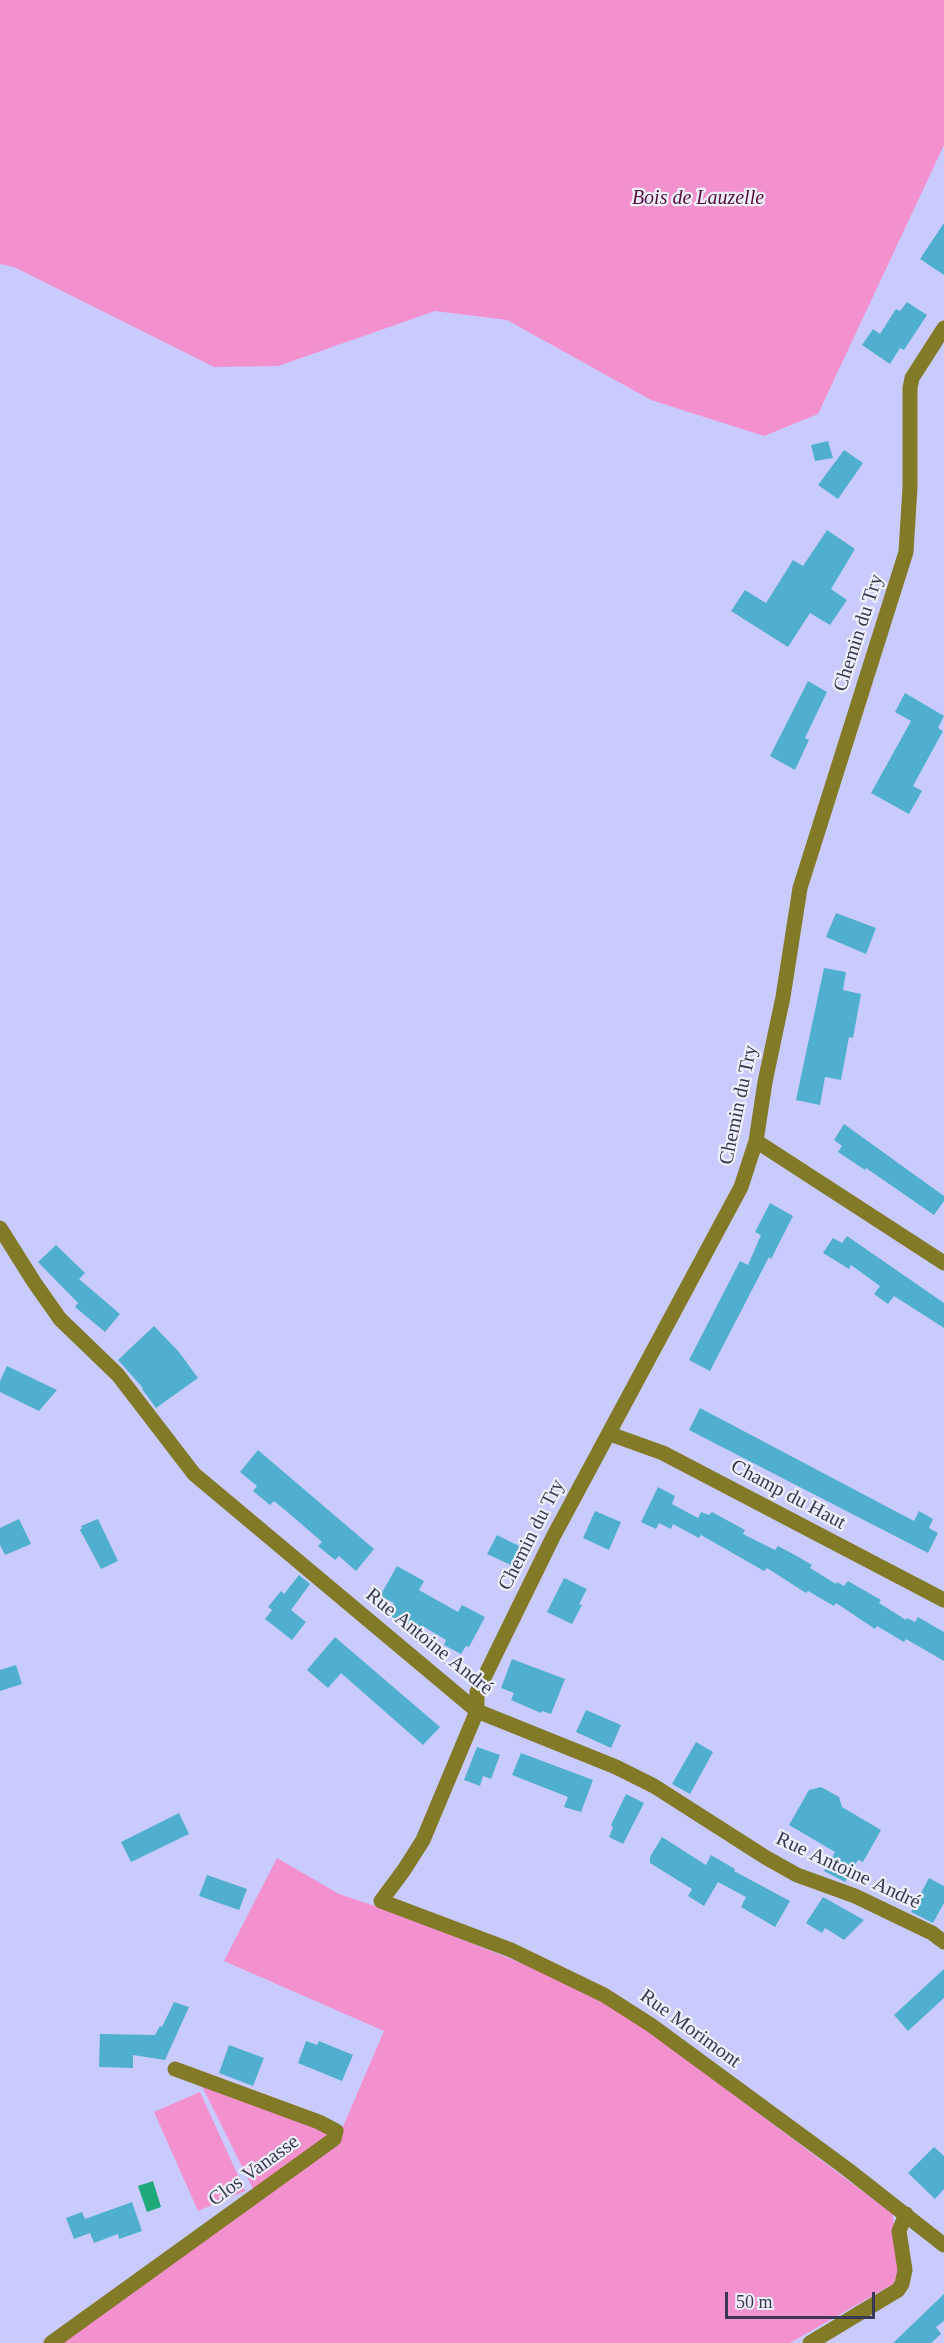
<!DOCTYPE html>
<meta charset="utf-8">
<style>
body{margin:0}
#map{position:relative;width:944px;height:2343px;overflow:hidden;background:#c9cbff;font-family:"Times New Roman",serif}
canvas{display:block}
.scale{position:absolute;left:725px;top:2292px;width:150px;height:27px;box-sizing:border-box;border:3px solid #393953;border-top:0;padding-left:8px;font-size:18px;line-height:21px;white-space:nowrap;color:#393953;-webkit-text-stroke:4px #eff0fd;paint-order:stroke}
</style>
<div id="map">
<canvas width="944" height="2343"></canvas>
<div class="scale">50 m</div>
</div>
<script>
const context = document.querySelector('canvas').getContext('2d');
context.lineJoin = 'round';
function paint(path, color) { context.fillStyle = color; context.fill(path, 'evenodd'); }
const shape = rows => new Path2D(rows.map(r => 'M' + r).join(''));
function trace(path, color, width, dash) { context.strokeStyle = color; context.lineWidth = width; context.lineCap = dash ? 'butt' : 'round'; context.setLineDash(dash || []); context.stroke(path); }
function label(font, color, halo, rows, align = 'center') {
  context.font = font + ' "Times New Roman",serif'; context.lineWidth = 4.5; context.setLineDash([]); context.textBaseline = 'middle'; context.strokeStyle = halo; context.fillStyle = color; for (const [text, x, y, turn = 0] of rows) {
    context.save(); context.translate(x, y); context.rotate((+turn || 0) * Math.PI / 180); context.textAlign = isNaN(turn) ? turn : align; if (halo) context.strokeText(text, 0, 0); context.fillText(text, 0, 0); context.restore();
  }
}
paint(shape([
 [0,0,944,0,944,145,818,414,764,436,651,400,507,320,435,311,278,366,214,367,14,267,0,264],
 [277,1858,339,1894,396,1913,568,1982,638,2023,893,2214,895,2238,902,2267,893,2284,790,2343,61,2343,259,2201,201,2084,339,2136,384,2031,224,1961],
 [200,2092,245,2191,198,2211,154,2112]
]), '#f390ce');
paint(shape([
 [153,2181,161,2207,147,2212,138,2186]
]), '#1fa978');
paint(shape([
 [944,223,944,275,920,259],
 [907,302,927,315,904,350,900,348,890,364,862,345,873,329,880,334,896,309,900,311],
 [828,441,833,458,815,461,811,445],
 [844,450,863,463,838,499,818,485],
 [827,530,855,549,831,589,847,600,830,625,810,613,788,647,731,611,745,590,766,603,793,560,803,566],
 [808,681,827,692,805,738,809,740,795,770,770,756],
 [905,693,944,716,938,728,943,731,913,786,922,791,909,814,871,793,911,721,895,712],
 [836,913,876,928,866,954,826,937],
 [824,968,846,972,843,990,861,994,853,1038,849,1037,841,1080,825,1077,820,1105,796,1100],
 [844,1124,944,1196,944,1201,934,1215,866,1168,865,1170,838,1152,842,1146,834,1140],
 [770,1203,793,1216,771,1259,769,1257,710,1371,689,1360,740,1261,748,1265,761,1235,755,1232],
 [847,1236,944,1303,944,1328,894,1296,888,1304,874,1294,880,1286,851,1265,849,1269,823,1253,833,1238,842,1243],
 [56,1245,85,1273,79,1279,120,1314,105,1332,75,1307,78,1303,38,1262],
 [154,1326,179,1352,198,1378,156,1408,142,1389,143,1388,118,1360],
 [7,1366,57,1390,39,1411,0,1392,0,1381],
 [700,1408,914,1521,919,1511,933,1519,929,1528,938,1533,928,1553,689,1430],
 [258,1450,374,1549,356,1571,339,1556,335,1560,318,1546,322,1542,291,1515,274,1501,270,1505,253,1491,257,1486,240,1472],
 [658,1487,675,1496,672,1504,698,1518,701,1512,709,1515,712,1512,745,1530,743,1534,775,1550,778,1546,795,1555,812,1565,810,1568,836,1584,837,1582,844,1586,848,1581,881,1600,879,1603,906,1620,907,1618,915,1622,918,1617,944,1632,944,1661,906,1639,904,1642,877,1626,875,1629,836,1603,834,1606,808,1591,806,1593,767,1568,764,1571,701,1535,699,1538,673,1524,671,1529,659,1523,656,1529,641,1522],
 [595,1511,621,1522,609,1550,583,1538],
 [19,1519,31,1544,5,1555,0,1545,0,1528],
 [98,1519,118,1561,101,1569,80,1530,82,1528,81,1526],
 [497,1535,523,1548,513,1566,487,1554],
 [397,1566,424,1581,419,1590,458,1612,462,1605,485,1617,469,1647,466,1646,461,1654,444,1645,446,1640,421,1625,417,1631,388,1615,394,1603,380,1596],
 [299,1575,310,1584,291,1610,306,1622,292,1640,265,1619,272,1610,268,1607,281,1591,284,1594],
 [564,1578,587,1589,579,1604,582,1605,572,1624,547,1612],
 [335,1637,440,1727,423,1745,341,1673,328,1688,307,1670],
 [512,1659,565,1679,551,1714,542,1711,541,1713,511,1700,514,1693,501,1688],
 [16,1665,22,1684,0,1691,0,1670],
 [586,1710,621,1725,611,1748,576,1732],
 [696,1742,713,1752,690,1794,672,1784],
 [477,1747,500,1755,491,1779,483,1776,480,1786,464,1780],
 [521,1753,593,1780,581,1812,564,1807,568,1797,512,1775],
 [821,1787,839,1797,842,1807,881,1830,863,1862,858,1860,845,1882,824,1871,835,1852,789,1825,809,1790],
 [626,1794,644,1803,623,1844,609,1837,613,1827,611,1825],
 [179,1813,189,1834,131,1862,121,1842],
 [662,1837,706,1865,711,1855,735,1869,734,1871,790,1901,775,1927,741,1907,746,1897,718,1882,704,1906,688,1896,692,1889,650,1863,650,1857],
 [207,1875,247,1889,239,1910,199,1896],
 [929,1878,944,1886,944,1903,933,1923,911,1912],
 [823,1897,864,1920,844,1940,825,1928,822,1933,806,1923],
 [944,1969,944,1998,908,2031,894,2015],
 [174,2002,189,2007,165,2060,133,2055,133,2068,99,2067,100,2034,155,2035,160,2026,162,2027],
 [306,2041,317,2045,319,2041,353,2055,342,2081,298,2063],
 [229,2045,264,2058,253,2086,219,2073],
 [934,2147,944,2156,944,2189,935,2199,908,2173],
 [132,2202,142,2231,119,2239,118,2234,94,2243,90,2233,74,2239,66,2218,82,2212,85,2219],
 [944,2294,944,2321,936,2327,941,2334,931,2343,893,2343]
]), '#50afcf');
trace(shape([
 [944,328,912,378,910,388,910,487,906,552,800,888,783,997,765,1082,756,1141,741,1187,553,1537,477,1692,477,1711,423,1840,404,1870,381,1901,511,1950,604,1995,651,2025,847,2169,944,2245],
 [756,1141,944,1263],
 [0,1228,34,1282,60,1319,118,1375,194,1474,477,1711,616,1767,654,1786,765,1857,797,1875,855,1896,932,1933,944,1942],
 [610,1434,663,1453,944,1600],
 [51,2343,334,2139,336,2131,319,2122,175,2069],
 [810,2343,898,2290,902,2284,905,2270,899,2231,906,2214]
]), '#837a28', 15);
label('italic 20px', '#540b3f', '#eff0fd', [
 ["Bois de Lauzelle",698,199]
]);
label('20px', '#393953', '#eff0fd', [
 ["Chemin du Try",859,633,-72],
 ["Chemin du Try",739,1105,-78],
 ["Champ du Haut",788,1495,28],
 ["Chemin du Try",532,1535,-63],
 ["Rue Antoine André",429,1642,39],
 ["Rue Antoine André",848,1871,25],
 ["Rue Morimont",690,2029,36],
 ["Clos Vanasse",254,2171,-36]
]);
</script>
